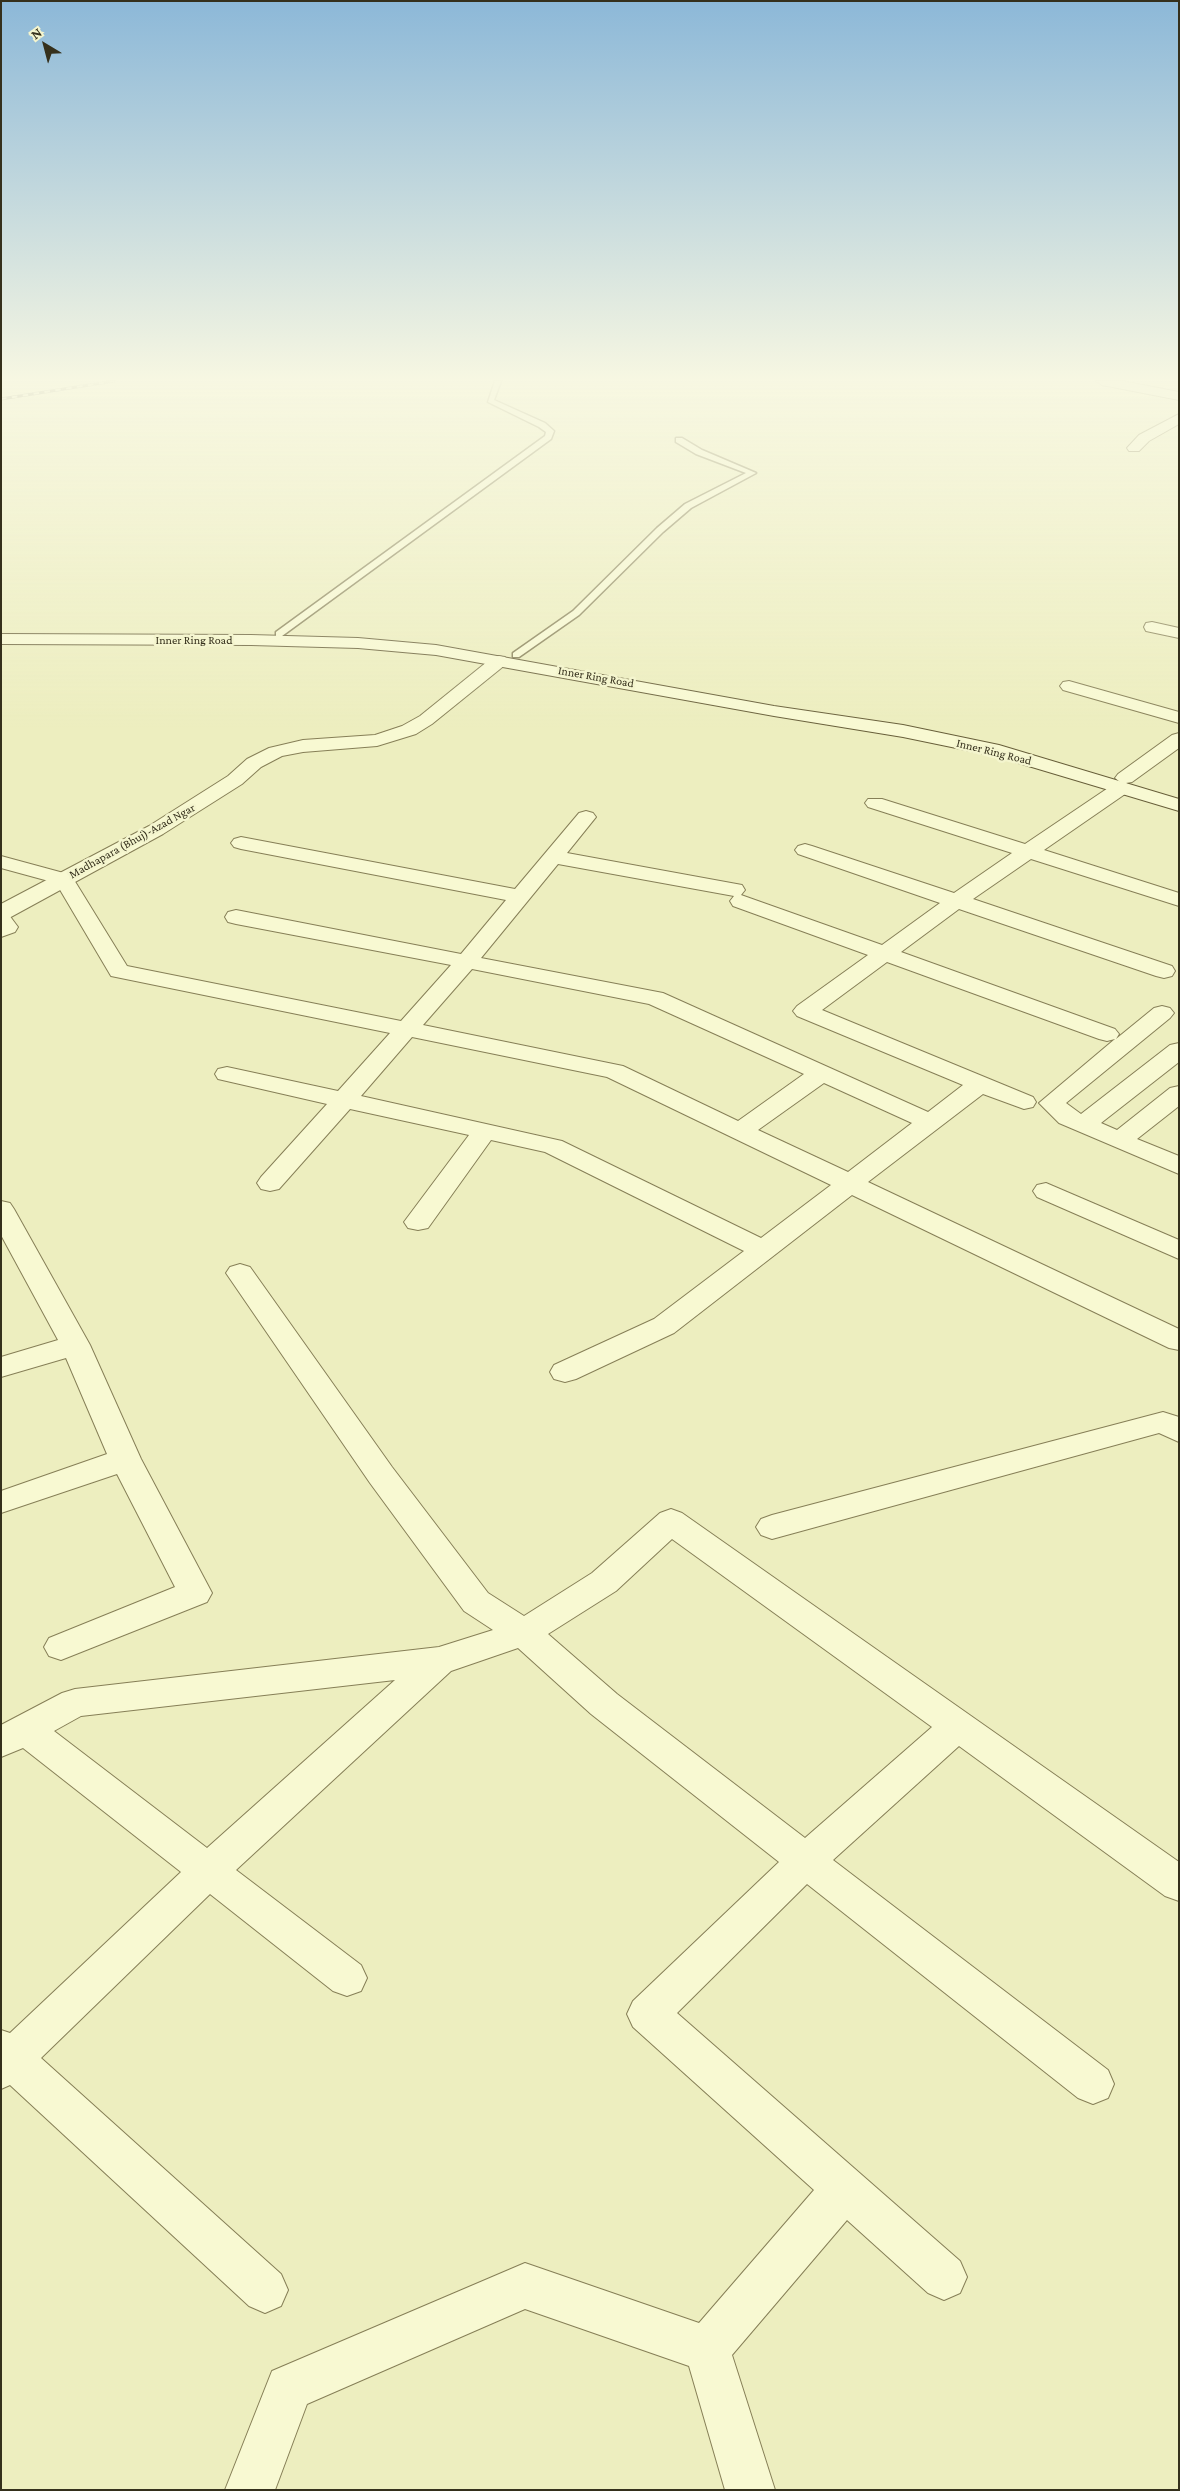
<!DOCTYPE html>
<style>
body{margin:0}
#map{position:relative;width:1180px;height:2491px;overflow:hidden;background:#edeebf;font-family:"Crimson Pro",serif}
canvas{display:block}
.frame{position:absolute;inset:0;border:2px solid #35301c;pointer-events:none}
.north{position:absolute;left:20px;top:20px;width:50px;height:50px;-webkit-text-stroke:4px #f4f5ce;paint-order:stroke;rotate:323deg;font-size:14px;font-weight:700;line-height:20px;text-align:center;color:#35301c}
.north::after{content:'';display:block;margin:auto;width:18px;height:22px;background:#35301c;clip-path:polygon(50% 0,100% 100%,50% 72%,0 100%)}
</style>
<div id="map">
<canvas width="1180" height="2491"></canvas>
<div class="frame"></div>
<div class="north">N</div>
</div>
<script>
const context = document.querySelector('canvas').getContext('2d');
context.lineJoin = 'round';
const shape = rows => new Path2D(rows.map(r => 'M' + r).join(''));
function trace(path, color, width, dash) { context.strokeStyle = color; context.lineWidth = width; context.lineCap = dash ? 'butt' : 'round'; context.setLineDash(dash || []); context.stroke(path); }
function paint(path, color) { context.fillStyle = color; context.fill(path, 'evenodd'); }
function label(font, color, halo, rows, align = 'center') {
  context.font = font + ' "Crimson Pro",serif'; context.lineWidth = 5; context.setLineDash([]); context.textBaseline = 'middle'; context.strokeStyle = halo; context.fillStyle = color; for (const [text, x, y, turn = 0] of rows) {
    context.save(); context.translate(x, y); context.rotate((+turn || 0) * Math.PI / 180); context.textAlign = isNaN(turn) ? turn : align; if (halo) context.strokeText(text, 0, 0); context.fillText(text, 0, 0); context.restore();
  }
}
const service = shape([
 [495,381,501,381,494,400,545,423,554,431,551,439,282,636,276,636,276,632,545,436,546,432,539,427,488,402,495,381],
 [676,438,682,438,702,450,756,473,691,508,663,532,579,615,519,657,513,657,513,653,573,611,657,528,685,504,746,473,696,454,676,442,676,438]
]);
const minor = shape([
 [1096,381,1122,381,1179,392,1179,400,1102,385,1096,381],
 [1179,414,1179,424,1149,441,1139,451,1129,451,1127,448,1139,435,1179,414],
 [1152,622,1179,628,1179,638,1146,631,1144,627,1146,623,1152,622],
 [1069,681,1179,712,1179,723,1063,690,1060,686,1063,682,1069,681],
 [1179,733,1179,748,1132,782,1126,783,1131,788,1128,792,1044,850,1179,893,1179,906,1031,859,973,899,1172,966,1175,971,1172,976,1164,978,1156,976,959,909,901,952,1115,1029,1119,1034,1116,1039,1154,1008,1162,1006,1170,1008,1174,1013,1170,1018,1066,1103,1081,1114,1170,1045,1179,1043,1179,1062,1101,1123,1117,1130,1170,1088,1179,1086,1179,1106,1137,1139,1179,1156,1179,1174,1059,1123,1039,1103,1115,1039,1107,1041,1099,1039,887,962,822,1010,1033,1097,1036,1102,1033,1107,1024,1109,983,1094,868,1182,1179,1329,1179,1350,1169,1348,852,1195,674,1333,576,1379,565,1382,554,1379,550,1372,554,1365,654,1319,744,1251,545,1152,491,1140,428,1228,418,1230,408,1228,404,1222,469,1135,350,1109,279,1189,270,1191,261,1189,257,1183,261,1177,327,1104,218,1079,215,1074,218,1069,227,1067,338,1091,390,1033,111,976,56,883,1,868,1,856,71,875,127,966,401,1021,451,965,236,924,228,922,225,917,228,912,236,910,461,954,506,900,241,849,234,847,231,843,234,839,241,837,515,889,579,813,586,811,593,813,596,817,567,853,742,885,745,890,741,895,882,945,940,903,798,854,795,850,798,846,805,844,812,846,954,893,1012,853,868,807,865,803,868,799,882,799,1025,844,1114,784,1120,782,1115,778,1118,774,1172,735,1179,733],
 [558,864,734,896,730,901,733,906,868,955,797,1006,793,1011,797,1016,963,1085,928,1112,663,993,481,958,558,864],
 [472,969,649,1004,804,1074,738,1121,623,1066,423,1025,472,969],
 [412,1037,607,1077,831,1185,761,1238,562,1141,361,1096,412,1037],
 [824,1083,912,1123,848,1172,758,1130,824,1083],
 [1,914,9,915,18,927,15,932,1,937,1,914],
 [1046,1183,1179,1240,1179,1259,1037,1197,1033,1191,1037,1185,1046,1183],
 [1,1201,10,1203,14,1209,90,1345,141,1459,212,1593,207,1602,61,1660,49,1656,44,1647,49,1638,175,1587,117,1474,1,1513,1,1491,107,1454,66,1358,1,1377,1,1357,58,1340,1,1235,1,1201],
 [240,1264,250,1267,392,1467,488,1593,524,1616,592,1573,660,1513,671,1509,682,1513,1179,1862,1179,1901,1165,1896,959,1746,833,1860,1108,2070,1114,2084,1108,2098,1093,2104,1078,2098,807,1884,677,2013,960,2261,967,2277,960,2293,944,2300,928,2293,847,2220,732,2355,775,2490,725,2490,689,2366,525,2309,307,2404,275,2490,225,2490,272,2371,525,2263,699,2323,814,2190,633,2027,627,2014,633,2001,779,1862,591,1714,518,1648,451,1671,236,1870,361,1965,367,1978,361,1991,347,1996,333,1991,210,1894,41,2058,281,2274,288,2290,281,2306,265,2313,249,2306,10,2085,1,2089,1,2030,10,2033,181,1872,23,1748,1,1757,1,1725,62,1693,75,1689,439,1647,493,1630,464,1611,370,1483,226,1273,230,1267,240,1264],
 [672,1539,932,1727,805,1838,617,1694,548,1634,616,1591,672,1539],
 [395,1680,207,1848,54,1731,81,1716,395,1680],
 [1163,1412,1179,1417,1179,1442,1159,1433,772,1539,761,1535,756,1527,761,1519,772,1515,1163,1412]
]);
const tertiary = shape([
 [499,656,505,657,508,661,505,665,432,724,416,734,377,746,303,752,282,756,261,767,242,784,163,834,9,918,1,919,1,904,149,826,228,776,247,759,269,748,303,740,375,735,402,726,420,716,493,657,499,656]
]);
const secondary = shape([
 [1,634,251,635,358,638,436,645,774,706,903,725,999,745,1179,799,1179,811,995,756,903,737,774,716,436,655,358,648,251,645,1,644,1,634]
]);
trace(service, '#867f57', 3);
trace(minor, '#867f57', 2);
trace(tertiary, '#867f57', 2);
trace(secondary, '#685f3a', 2);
paint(service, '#f8f9d2');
paint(minor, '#f8f9d2');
paint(tertiary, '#f8f9d2');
paint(secondary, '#f8f9d2');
const rail = shape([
 [1,399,114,381]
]);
trace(rail, '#35301c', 3);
trace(rail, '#f4f5ce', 2, [5.5]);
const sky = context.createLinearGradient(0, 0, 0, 730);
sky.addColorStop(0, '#8cb8d8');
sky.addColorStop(0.52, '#f7f7e2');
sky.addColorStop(1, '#f7f7e200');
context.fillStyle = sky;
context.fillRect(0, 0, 1180, 730);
label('12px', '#35301c', '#f4f5ce', [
 ["Inner Ring Road",194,640],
 ["Inner Ring Road",596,677,10],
 ["Inner Ring Road",994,752,14],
 ["Madhapara (Bhuj)-Azad Ngar",132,841,-29]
]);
</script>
